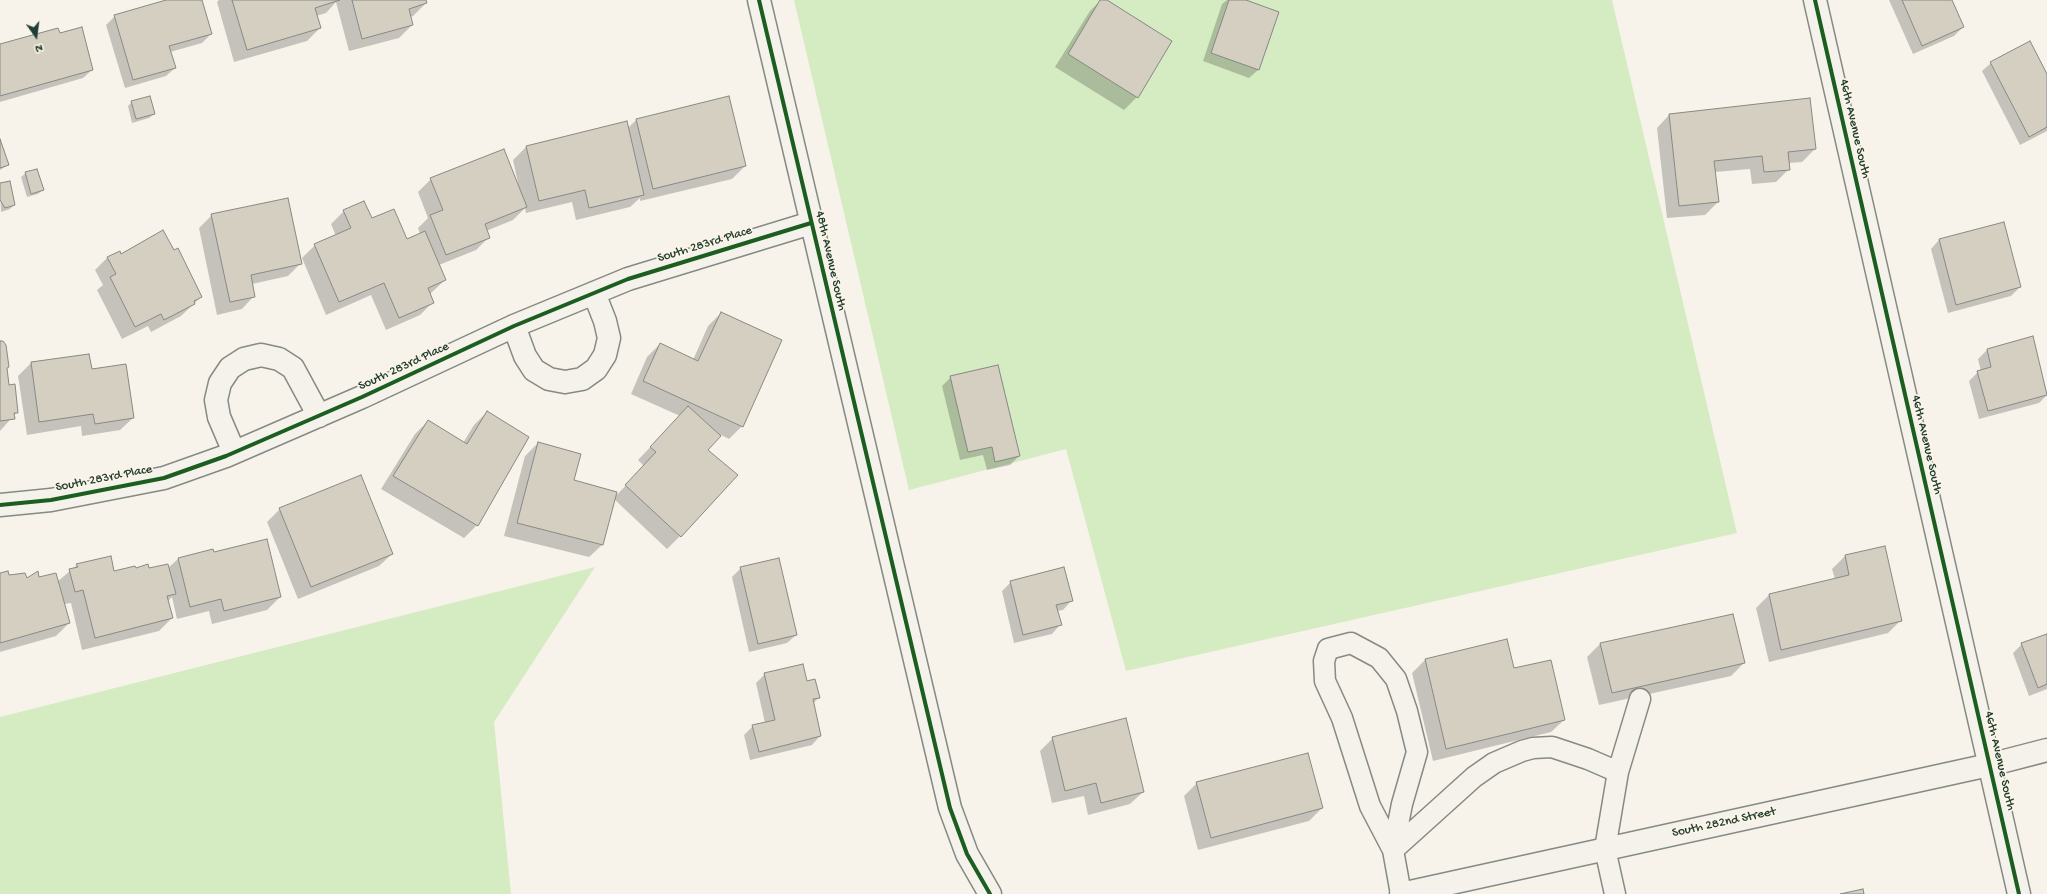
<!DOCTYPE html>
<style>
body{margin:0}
#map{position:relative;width:2047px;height:894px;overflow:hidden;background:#f7f3ea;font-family:"Gochi Hand",sans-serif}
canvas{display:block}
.north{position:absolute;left:16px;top:16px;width:40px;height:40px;-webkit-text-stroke:3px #fcf5e5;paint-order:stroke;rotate:166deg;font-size:11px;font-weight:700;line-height:16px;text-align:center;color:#1f3d34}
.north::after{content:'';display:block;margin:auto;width:14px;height:18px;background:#1f3d34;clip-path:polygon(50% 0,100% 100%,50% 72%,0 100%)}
</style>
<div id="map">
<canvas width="2047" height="894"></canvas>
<div class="north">N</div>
</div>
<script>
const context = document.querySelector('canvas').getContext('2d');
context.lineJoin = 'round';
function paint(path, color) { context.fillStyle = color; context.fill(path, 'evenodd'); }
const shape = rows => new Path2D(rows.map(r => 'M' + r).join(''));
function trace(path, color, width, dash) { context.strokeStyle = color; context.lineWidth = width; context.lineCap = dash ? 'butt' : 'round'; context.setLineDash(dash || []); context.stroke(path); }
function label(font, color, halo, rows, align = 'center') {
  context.font = font + ' "Gochi Hand",sans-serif'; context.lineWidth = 3.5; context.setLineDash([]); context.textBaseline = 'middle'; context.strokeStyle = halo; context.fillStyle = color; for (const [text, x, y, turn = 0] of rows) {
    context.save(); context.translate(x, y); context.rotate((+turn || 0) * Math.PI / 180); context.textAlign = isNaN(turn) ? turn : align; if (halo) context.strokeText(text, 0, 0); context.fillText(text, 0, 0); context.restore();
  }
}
paint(shape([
 [794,0,1612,0,1737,533,1126,671,1066,449,909,490],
 [595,567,494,722,511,894,0,894,0,717]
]), '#d5ebc2');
paint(shape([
 [169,0,201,0,211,34,202,43,170,52,175,68,166,76,125,88,106,25,115,16],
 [219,0,425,0,426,3,413,16,410,17,412,25,399,38,349,51,336,2,326,13,316,16,320,28,307,41,234,62,217,2],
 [1101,0,1105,0,1137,97,1124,110,1055,67,1090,11],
 [1227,0,1243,0,1258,70,1249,78,1203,61,1222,4],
 [1889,0,1951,0,1963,27,1954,36,1913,54],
 [0,45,92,70,83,78,0,102],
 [1991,63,2047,77,2047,131,2020,145,1982,71],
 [729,97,745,166,732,179,640,201,640,198,630,207,576,220,572,202,526,213,525,208,513,220,486,231,489,237,476,250,439,265,445,280,430,294,433,302,420,315,386,330,371,295,326,315,302,258,315,245,336,236,331,224,344,211,371,220,406,240,420,234,418,228,428,218,418,192,431,179,520,192,513,160,526,147,627,129,636,120],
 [132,102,154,114,149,118,132,123,128,106],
 [1669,115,1815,149,1802,162,1788,163,1789,169,1776,182,1752,184,1750,169,1715,172,1718,202,1705,215,1667,218,1657,128],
 [0,142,8,165,0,170],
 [26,173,43,190,38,194,27,197,21,177],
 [0,184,14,205,10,209,1,212],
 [212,215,301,263,288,276,252,284,254,296,242,309,217,315,199,228],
 [1939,240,2020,287,2011,296,1948,313,1931,249],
 [120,255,201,297,181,316,151,332,148,326,122,339,97,290,103,285,95,270,108,257],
 [721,313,742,426,729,439,721,435,706,451,736,476,680,536,667,549,614,499,602,545,589,557,504,536,525,456,538,443,573,481,614,498,644,466,638,460,680,416,631,394,647,357,660,344,693,360,708,326],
 [2032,337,2047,395,2039,403,1979,419,1969,381,1978,372,1981,371,1978,359,1987,350],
 [0,342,8,386,17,412,0,431],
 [31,363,91,371,133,418,120,430,82,436,81,426,27,435,18,376],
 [951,377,1019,456,1010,465,987,470,983,455,960,460,942,386],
 [487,412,477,525,464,538,381,489,415,434,428,421,463,443,474,425],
 [280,509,392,554,379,566,298,599,267,522],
 [212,550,213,553,280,597,267,610,212,624,209,611,177,619,172,597,168,601,172,618,159,631,82,650,71,603,64,604,69,623,56,636,0,652,0,574,27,579,38,578,57,582,77,565,114,572,135,569,168,568,178,559],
 [1845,556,1901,620,1888,633,1769,662,1756,608,1769,595,1835,579,1832,569],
 [741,568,796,635,787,643,749,652,732,577],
 [1011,582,1071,601,1063,610,1057,611,1060,625,1052,634,1014,643,1002,591],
 [1733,615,1744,663,1731,676,1599,705,1587,657,1600,644],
 [2047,635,2047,689,2029,696,2013,653,2022,644],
 [1507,640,1513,669,1564,720,1551,732,1433,761,1412,673,1425,660],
 [765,674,807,682,819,697,813,704,820,736,812,745,750,760,744,735,753,726,765,723,756,683],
 [1053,738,1143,792,1130,804,1088,815,1084,796,1052,803,1040,751],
 [1197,783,1322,808,1309,821,1198,850,1184,796]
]), '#0003');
const building = shape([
 [166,0,202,0,212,34,169,46,176,68,133,80,114,15,166,0],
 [232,0,340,0,315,8,321,28,247,50,232,0],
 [352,0,426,0,427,3,409,9,413,25,362,39,352,0],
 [1100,0,1107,0,1172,41,1138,98,1068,54,1100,0],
 [1229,0,1246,0,1279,12,1259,70,1211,53,1229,0],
 [1902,0,1952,0,1964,27,1922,46,1902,0],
 [82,27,93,70,0,96,0,44,58,28,60,33,82,27],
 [2030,41,2047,74,2047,127,2029,137,1990,62,2030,41],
 [150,96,155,114,136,119,131,101,150,96],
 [729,96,746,166,653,189,636,119,729,96],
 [1810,98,1816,149,1788,152,1790,170,1764,172,1762,156,1714,161,1719,202,1679,206,1669,114,1810,98],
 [627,121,644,195,589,208,585,190,539,201,526,146,627,121],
 [0,139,9,165,0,168,0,139],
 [504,149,527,207,485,224,490,238,446,255,430,215,443,210,430,178,504,149],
 [37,169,44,190,31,194,25,172,37,169],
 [10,181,15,205,5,208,0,200,0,183,10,181],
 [288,198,302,264,251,275,255,297,230,302,211,214,288,198],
 [364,201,372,218,394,209,407,239,425,231,446,280,428,288,434,303,399,318,384,283,339,302,314,244,351,228,343,210,364,201],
 [2004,222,2021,287,1956,305,1939,239,2004,222],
 [163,230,174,250,178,248,202,297,194,301,195,304,164,320,161,314,135,327,110,277,116,274,107,257,120,251,121,254,163,230],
 [721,312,782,340,743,427,643,381,660,343,698,361,721,312],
 [2033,336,2047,395,1988,411,1977,371,1991,367,1987,349,2033,336],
 [0,341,3,341,6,345,9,367,7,368,9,385,15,384,18,413,14,413,15,419,0,421,0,341],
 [89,354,92,369,126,364,134,418,95,424,93,414,39,422,31,362,89,354],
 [998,365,1020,456,995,462,992,447,968,452,950,376,998,365],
 [688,406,721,436,708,450,738,475,681,537,625,485,656,452,650,447,688,406],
 [487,411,529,437,478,526,393,476,428,420,467,444,487,411],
 [538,442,581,454,574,480,617,492,603,545,517,523,538,442],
 [361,475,393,554,311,587,279,508,361,475],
 [267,539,281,597,224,611,221,599,190,607,178,558,213,549,214,552,267,539],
 [1885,546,1902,621,1781,650,1769,594,1849,575,1845,555,1885,546],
 [111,556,114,571,135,566,136,568,148,564,149,568,168,564,176,594,167,596,173,618,95,638,83,590,75,592,69,569,78,567,76,564,111,556],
 [779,558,797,635,758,644,740,567,779,558],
 [1064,567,1073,601,1056,605,1062,625,1023,635,1010,581,1064,567],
 [8,571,9,575,25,573,27,578,38,571,39,577,56,573,70,623,0,643,0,573,8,571],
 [1733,614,1745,663,1612,693,1600,643,1733,614],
 [2047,634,2047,684,2038,688,2021,643,2047,634],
 [1507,639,1514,668,1551,660,1565,720,1446,749,1425,659,1507,639],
 [803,664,807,681,815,679,820,698,813,699,821,736,759,752,752,725,775,720,764,673,803,664],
 [1126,718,1144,792,1101,803,1096,783,1065,791,1052,737,1126,718],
 [1308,753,1323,808,1211,838,1196,782,1308,753],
 [1863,889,1864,894,1840,894,1863,889]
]);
paint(building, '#d5cfc1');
trace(building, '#868984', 1);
const lane = shape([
 [1393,850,1402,804,1417,752,1407,711,1396,679,1379,658,1351,643,1328,649,1324,661,1325,681,1342,718,1370,806,1393,850,1401,894],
 [1393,850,1474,777,1494,763,1522,751,1533,748,1552,747,1588,759,1618,772],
 [1615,894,1605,849,1618,772,1640,699]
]);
const street = shape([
 [759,0,950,808,967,854,990,894],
 [1815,0,2019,894],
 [514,326,525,356,534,370,549,379,565,382,582,379,596,369,605,355,609,338,605,321,594,293],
 [234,452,219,417,216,400,220,383,230,368,244,359,261,355,279,359,293,368,319,416],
 [0,505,51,500,164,478,226,456,362,397,514,326,628,279,811,223],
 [1401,894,1989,765,2047,750]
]);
trace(lane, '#868984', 23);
trace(street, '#868984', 25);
trace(lane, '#f5f2ec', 20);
trace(street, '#f5f2ec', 22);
trace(shape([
 [759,0,950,808,967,854,990,894],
 [1815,0,2019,894],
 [0,505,51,500,164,478,226,456,362,397,514,326,628,279,811,223]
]), '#1b5e20', 4);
label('13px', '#1f3d34', '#fcf5e5', [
 ["46th Avenue South",1854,129,77],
 ["South 283rd Place",705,245,-17],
 ["48th Avenue South",830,261,77],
 ["South 283rd Place",404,367,-25],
 ["46th Avenue South",1926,445,77],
 ["South 283rd Place",104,479,-11],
 ["46th Avenue South",1999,761,77],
 ["South 282nd Street",1724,823,-12]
]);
</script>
